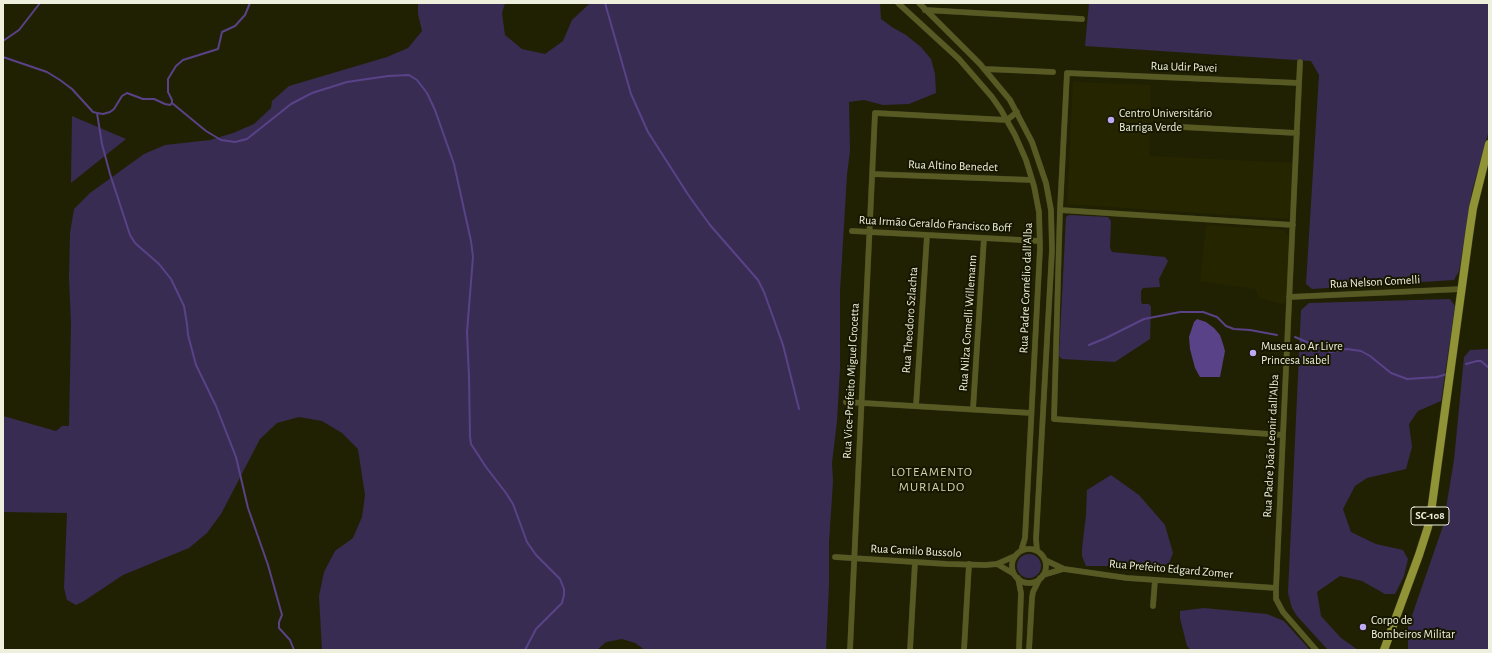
<!DOCTYPE html>
<meta charset="utf-8">
<style>
body{margin:0}
#map{position:relative;width:1492px;height:653px;overflow:hidden;background:#202103;font-family:"Alegreya Sans",sans-serif}
canvas{display:block}
.frame{position:absolute;inset:0;border:4px solid #eef0dd;pointer-events:none}
</style>
<div id="map">
<canvas width="1492" height="653"></canvas>
<div class="frame"></div>
</div>
<script>
const context = document.querySelector('canvas').getContext('2d');
context.lineJoin = 'round';
function paint(path, color) { context.fillStyle = color; context.fill(path, 'evenodd'); }
const shape = rows => new Path2D(rows.map(r => 'M' + r).join(''));
function trace(path, color, width, dash) { context.strokeStyle = color; context.lineWidth = width; context.lineCap = dash ? 'butt' : 'round'; context.setLineDash(dash || []); context.stroke(path); }
function label(font, color, halo, rows, align = 'center') {
  context.font = font + ' "Alegreya Sans",sans-serif'; context.lineWidth = 4; context.setLineDash([]); context.textBaseline = 'middle'; context.strokeStyle = halo; context.fillStyle = color; for (const [text, x, y, turn = 0] of rows) {
    context.save(); context.translate(x, y); context.rotate((+turn || 0) * Math.PI / 180); context.textAlign = isNaN(turn) ? turn : align; if (halo) context.strokeText(text, 0, 0); context.fillText(text, 0, 0); context.restore();
  }
}
paint(shape([
 [1073,82,1151,85,1149,156,1293,163,1289,219,1067,204],
 [1206,225,1284,230,1289,237,1287,301,1283,304,1259,298,1256,289,1200,281]
]), '#252600');
paint(shape([
 [418,3,505,3,502,13,505,35,522,49,545,54,563,41,572,20,588,5,593,3,880,3,881,19,892,27,906,35,921,47,931,59,935,74,936,93,909,104,883,105,864,100,849,102,850,151,847,175,840,291,840,369,837,421,832,463,833,482,829,542,829,585,826,650,645,650,635,643,622,639,606,642,597,650,322,650,319,596,324,572,335,551,353,538,362,517,365,495,358,449,342,433,322,421,299,417,277,423,260,439,221,514,207,533,189,548,123,575,84,601,76,605,67,600,64,588,67,513,3,512,3,416,56,431,62,426,69,426,71,324,69,278,70,233,74,209,90,193,144,154,165,145,210,140,233,133,254,124,271,108,272,101,289,86,387,57,408,48,422,31,418,14],
 [1089,3,1489,3,1489,130,1472,191,1459,271,1454,280,1312,289,1306,284,1319,75,1311,61,1085,46],
 [72,116,126,139,71,183],
 [1069,215,1108,217,1111,221,1110,248,1112,252,1165,257,1168,261,1159,279,1160,287,1143,288,1141,291,1141,301,1142,304,1149,304,1151,307,1150,339,1115,362,1062,359,1059,356,1066,217],
 [1450,299,1455,306,1441,401,1418,411,1409,424,1412,447,1406,469,1367,478,1355,486,1343,509,1351,532,1376,544,1403,550,1408,559,1404,576,1395,594,1385,594,1362,581,1340,576,1317,592,1321,616,1341,638,1358,650,1328,650,1297,616,1292,608,1288,593,1301,310,1309,303],
 [1489,349,1489,650,1408,650,1408,627,1443,526,1454,460,1464,357,1470,350],
 [1111,475,1139,495,1165,525,1173,553,1169,563,1162,566,1086,566,1082,556,1082,549,1086,515,1087,490],
 '1017 566a12 12 0 1 1 24 0a12 12 0 1 1-24 0Z',
 [1204,608,1267,614,1284,621,1310,650,1191,650,1187,646,1180,618,1180,611]
]), '#382c53');
paint(shape([
 [1197,319,1206,322,1214,328,1220,335,1223,344,1225,351,1220,377,1200,377,1195,368,1190,349,1189,337,1194,322]
]), '#594287');
trace(shape([
 [250,3,245,15,235,26,222,32,218,49,183,60,176,66,168,79,168,92,172,100,172,103,206,131,221,140,235,142,247,139,291,104,312,93,347,82,388,76,409,75,417,80,427,93,435,110,454,164,471,241,473,257,467,332,469,377,470,437,471,444,486,467,506,493,513,504,527,542,536,555,560,579,564,589,564,595,562,603,536,629,525,650],
 [605,3,631,94,648,132,689,196,710,225,758,280,764,292,783,345,799,409],
 [3,41,19,30,40,3],
 [3,57,47,72,60,80,72,89,93,112,97,113,103,114,110,112,114,109,122,96,127,93,143,99,154,99,165,104,170,105,172,103],
 [97,113,102,144,110,174,130,235,135,243,159,264,171,279,184,306,187,324,188,335,196,365,216,406,236,457,248,508,268,565,282,615,279,622,279,628,290,640,294,650],
 [1295,337,1330,352,1347,349,1361,351,1370,356,1391,373,1407,379,1437,377,1447,374],
 [1089,345,1106,338,1144,319,1180,312,1203,312,1217,317,1226,326,1234,329,1250,330,1277,335],
 [1466,364,1477,361,1481,361,1489,368]
]), '#594287', 2);
const minor = shape([
 [898,3,959,59,992,97,1001,110,1015,135,1026,160,1034,186,1039,212,1040,248,1025,538,1021,551],
 [919,3,980,64,1010,100,1032,142,1046,183,1051,210,1052,250,1036,539,1037,551],
 [925,10,1082,19],
 [1300,62,1276,588,1276,599,1283,612,1316,650],
 [985,69,1053,72],
 [1162,126,1297,133],
 [872,174,1032,180],
 [1060,210,1293,225],
 [852,231,1040,241],
 [1289,297,1462,289],
 [846,402,1031,413],
 [916,406,927,235],
 [973,409,984,238],
 [1283,435,1054,419,1060,210,1067,73,1299,83],
 '1012 566a17 17 0 1 1 34 0a17 17 0 1 1-34 0Z',
 [835,557,947,564,986,565,997,564,1015,556],
 [1045,560,1064,569,1127,578,1276,588],
 [997,564,1014,574],
 [1043,575,1063,569],
 [1018,578,1021,593,1019,650],
 [1153,606,1155,580],
 [850,650,875,113,1007,120,1017,112],
 [910,650,915,562],
 [964,650,969,564],
 [1029,650,1032,598,1033,592,1040,578]
]);
const primary = shape([
 [1384,650,1419,555,1428,527,1432,505,1469,235,1473,208,1489,144]
]);
trace(minor, '#3d3e22', 6);
trace(primary, '#3d3e22', 9);
trace(minor, '#585a23', 5.5);
trace(primary, '#909436', 8);
for (const [x, y, r, color] of [
 [1111,120,4,"#bea9f5"],
 [1253,353,4,"#bea9f5"],
 [1363,627,4,"#bea9f5"]
]) { const dot = new Path2D(); dot.arc(x, y, r, 0, 2 * Math.PI); context.fillStyle = color; context.fill(dot); trace(dot, '#171700', 1.5); }
for (const [x, y, w] of [
 [1430,516,38]
]) { const box = new Path2D(); box.roundRect(x - w / 2, y - 9, w, 18, 3); context.fillStyle = '#171700'; context.fill(box); trace(box, '#eef0dd', 1); }
label('bold 11px', '#eef0dd', null, [
 ["SC-108",1430,516]
]);
label('12px', '#eef0dd', '#171700', [
 ["Rua Udir Pavei",1184,67,2],
 ["Rua Altino Benedet",953,166,2],
 ["Rua Irmão Geraldo Francisco Boff",935,224,3],
 ["Rua Nelson Comelli",1375,282,-3],
 ["Rua Padre Cornélio dall'Alba",1026,288,-88],
 ["Rua Theodoro Szlachta",910,320,-86],
 ["Rua Nilza Comelli Willemann",968,323,-86],
 ["Rua Vice-Prefeito Miguel Crocetta",851,381,-87],
 ["Rua Padre João Leonir dall'Alba",1271,446,-87],
 ["Rua Camilo Bussolo",916,551,3],
 ["Rua Prefeito Edgard Zomer",1171,569,5]
]);
label('12px', '#eef0dd', '#171700', [
 ["Centro Universitário",1119,113],
 ["Barriga Verde",1119,127],
 ["Museu ao Ar Livre",1261,346],
 ["Princesa Isabel",1261,360],
 ["Corpo de",1371,620],
 ["Bombeiros Militar",1371,634]
], 'left');
context.letterSpacing = '1px';
label('13px', '#d0d3af', '#171700', [
 ["LOTEAMENTO",932,472],
 ["MURIALDO",932,487]
]);
context.letterSpacing = '0px';
</script>
